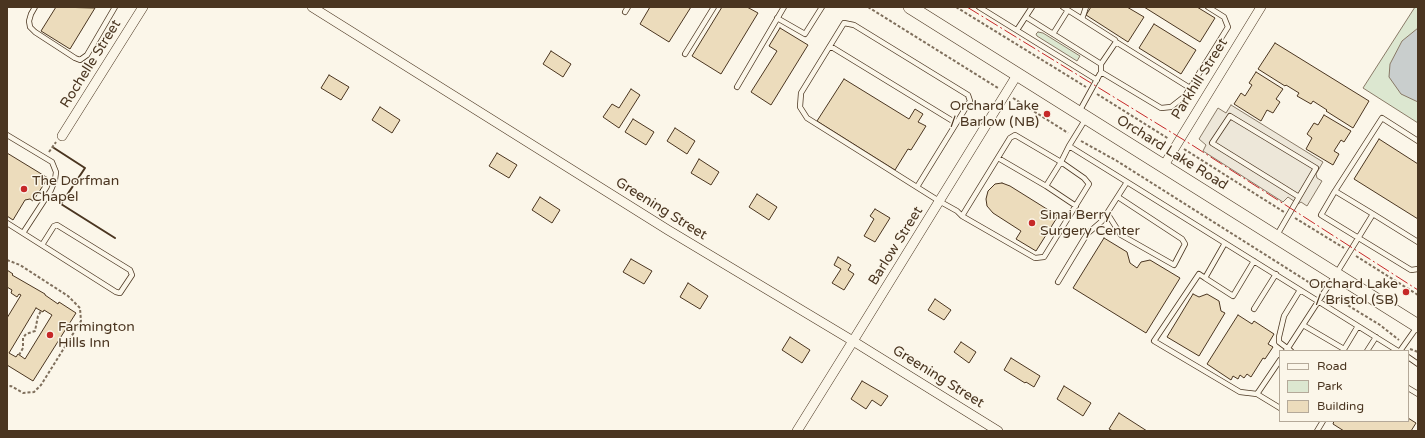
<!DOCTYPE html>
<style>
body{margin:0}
#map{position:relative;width:1425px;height:438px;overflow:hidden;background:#fbf6e9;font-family:"Varela Round",sans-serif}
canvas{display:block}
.frame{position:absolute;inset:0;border:8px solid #4a3520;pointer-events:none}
.legend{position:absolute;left:1279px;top:350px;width:130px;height:72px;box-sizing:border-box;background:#fbf6e9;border:1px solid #b4a999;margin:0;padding:5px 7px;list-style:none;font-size:12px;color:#4a3520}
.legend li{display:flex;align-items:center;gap:8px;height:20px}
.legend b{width:20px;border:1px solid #b4a999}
</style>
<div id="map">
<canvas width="1425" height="438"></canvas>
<div class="frame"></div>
<ul class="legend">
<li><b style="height:5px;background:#fbf6e9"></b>Road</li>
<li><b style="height:11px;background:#dce7d0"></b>Park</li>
<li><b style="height:11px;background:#ecdcbc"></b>Building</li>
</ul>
</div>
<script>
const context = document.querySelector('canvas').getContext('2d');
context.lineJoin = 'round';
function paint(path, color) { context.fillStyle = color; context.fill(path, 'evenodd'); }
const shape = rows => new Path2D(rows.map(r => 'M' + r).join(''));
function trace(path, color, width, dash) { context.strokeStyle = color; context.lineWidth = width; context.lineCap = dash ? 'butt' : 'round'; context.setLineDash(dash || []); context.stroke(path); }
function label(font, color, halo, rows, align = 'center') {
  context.font = font + ' "Varela Round",sans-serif'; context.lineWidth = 3; context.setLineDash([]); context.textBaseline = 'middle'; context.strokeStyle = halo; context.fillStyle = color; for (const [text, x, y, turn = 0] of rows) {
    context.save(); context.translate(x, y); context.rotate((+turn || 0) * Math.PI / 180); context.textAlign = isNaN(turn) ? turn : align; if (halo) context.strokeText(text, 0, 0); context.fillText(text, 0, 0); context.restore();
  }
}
const green = shape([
 [1415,7,1418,7,1418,123,1363,88,1415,7],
 [1038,32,1043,33,1080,56,1077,61,1037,36,1036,34,1038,32]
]);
paint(green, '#dce7d0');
trace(green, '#887966', 1);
const parking = shape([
 [1231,105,1323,162,1316,174,1317,178,1322,181,1307,206,1301,202,1298,204,1288,197,1283,202,1203,151,1206,145,1199,139,1218,108,1226,113,1231,105]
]);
paint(parking, '#ede7d9');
trace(parking, '#887966', 1);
const water = shape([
 [1418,28,1418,102,1401,94,1389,77,1390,64,1402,41,1418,28]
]);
paint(water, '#c9cecd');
trace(water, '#887966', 1);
const building = shape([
 [56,7,95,8,70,49,41,31,56,7],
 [650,7,691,7,669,42,640,24,650,7],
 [722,7,747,7,758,13,721,74,692,56,722,7],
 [1091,7,1127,7,1144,17,1128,42,1086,15,1091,7],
 [1144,7,1197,7,1215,18,1200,42,1144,7],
 [1154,24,1196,50,1181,74,1139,48,1154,24],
 [780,28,808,45,771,105,751,92,777,51,769,46,780,28],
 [1275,43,1369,101,1353,128,1326,111,1327,110,1313,101,1311,104,1297,96,1299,93,1286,85,1285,86,1258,69,1275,43],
 [551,51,571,64,563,77,543,64,551,51],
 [1256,72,1283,89,1276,99,1280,102,1273,113,1267,110,1261,121,1234,104,1241,93,1245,96,1252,85,1249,83,1256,72],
 [329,75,349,87,341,100,321,88,329,75],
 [844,79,909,119,915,109,923,114,918,122,926,126,911,150,908,149,895,170,817,121,844,79],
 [631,89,640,95,619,128,603,117,612,104,619,108,631,89],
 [380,107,400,120,392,133,372,120,380,107],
 [1324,115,1351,131,1344,142,1341,140,1334,151,1339,154,1333,165,1306,149,1312,138,1307,134,1314,123,1318,125,1324,115],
 [633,119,654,132,646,145,625,132,633,119],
 [675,128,695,141,687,154,667,141,675,128],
 [1379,139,1418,164,1418,219,1354,179,1379,139],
 [7,153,48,178,33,201,30,199,25,200,13,220,7,216,7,153],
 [497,153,517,165,509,178,489,166,497,153],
 [699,159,719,172,711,185,691,173,699,159],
 [1002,183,1010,186,1058,216,1036,251,1016,239,1021,231,993,213,987,206,986,199,988,191,995,184,1002,183],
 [757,194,777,207,769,220,749,207,757,194],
 [540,197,560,210,552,223,532,210,540,197],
 [875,209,890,218,875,242,864,236,874,219,870,216,875,209],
 [1104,238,1127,252,1130,263,1137,268,1141,262,1150,260,1180,278,1146,333,1073,288,1104,238],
 [838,257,851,265,848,270,854,274,844,290,832,283,841,269,834,265,838,257],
 [631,259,652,271,644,284,623,272,631,259],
 [7,270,13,274,12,275,45,294,45,295,58,304,59,302,76,313,33,381,7,365,7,318,21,295,19,294,17,297,11,293,12,290,7,287,7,270],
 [36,308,43,312,44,310,52,315,25,359,18,354,16,357,9,353,36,308],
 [688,283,708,296,700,309,680,297,688,283],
 [1193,294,1199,297,1207,294,1219,301,1221,311,1225,313,1199,356,1167,337,1193,294],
 [935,299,951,310,944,320,928,310,935,299],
 [1238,315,1252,324,1254,321,1274,334,1268,344,1273,347,1265,359,1263,358,1251,377,1247,374,1244,378,1240,375,1238,379,1233,376,1231,380,1207,364,1238,315],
 [790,337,810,350,802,363,782,350,790,337],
 [961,342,976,352,969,363,954,352,961,342],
 [1011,358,1040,376,1034,387,1026,382,1025,383,1004,370,1011,358],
 [862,381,888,396,881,406,872,400,866,409,851,399,862,381],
 [1064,386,1091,403,1083,416,1057,399,1064,386],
 [1119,413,1147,431,1113,431,1109,429,1119,413],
 [1408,418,1416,423,1411,431,1344,431,1333,424,1334,421,1408,421,1408,418]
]);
paint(building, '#ecdcbc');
trace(building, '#4a3520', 1);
const service = shape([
 [35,7,31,14,29,21,30,27,35,32,75,58,80,60,87,55,115,7],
 [979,7,1097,80],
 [1063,7,1082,19],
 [1086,7,1082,19,1115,40,1116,42,1101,64,1101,72],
 [625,12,628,7],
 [1026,17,1101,64],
 [777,18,805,34,822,7],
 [1017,30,1032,7],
 [1053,34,1068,10],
 [1116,42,1190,88],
 [830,46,956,123],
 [685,54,714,7],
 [737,87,784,7],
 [1079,112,1101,72,1161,108,1171,107,1185,96,1228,27,1224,17,1208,7],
 [7,135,52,162,56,172,55,180,51,190,23,233],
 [998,158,1046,186,1076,206],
 [1127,182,1398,351],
 [917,187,970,101,968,95,854,25,844,23,801,93,800,107,807,118,939,201,957,211,962,216,1010,138,1015,135,1061,162,1069,146],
 [1335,191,1321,215,1411,270,1418,269],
 [1107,213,1121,235,1174,265,1185,244,1182,239,1118,197],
 [1373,214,1335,191,1382,118,1418,141],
 [962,216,1035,258,1044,257,1089,184,1084,178,1061,162,1046,186],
 [7,223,116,292,120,293,132,275,130,270,57,225,54,226,42,245],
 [1277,235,1299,197,1316,168,1230,116,1212,143,1299,197],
 [1225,243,1205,278,1199,274,1154,341,1240,392,1257,394,1280,408],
 [1205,278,1233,296,1254,261],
 [1058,282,1087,234,1102,221,1127,182,1069,146,1085,120],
 [1254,309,1276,274],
 [1303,325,1344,349],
 [1286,351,1336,274,1373,214,1418,242],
 [1291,351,1279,342,1279,337,1284,316,1300,290],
 [1343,351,1358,326],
 [1367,351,1376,337],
 [1400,351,1417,327],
 [1408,357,1418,364],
 [1408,388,1418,394],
 [1257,394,1280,360],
 [1317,431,1323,421]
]);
const minor = shape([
 [312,7,668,230,853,341,998,431],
 [62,136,143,7],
 [1163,167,1261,7],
 [797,431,853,341,1017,75]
]);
const secondary = shape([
 [910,7,1418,326]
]);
trace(service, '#4a3520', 6);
trace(minor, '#4a3520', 10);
trace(secondary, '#4a3520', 14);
trace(shape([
 [868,7,998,88],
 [956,7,1086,87],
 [1097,94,1169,139],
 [1013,98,1068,133],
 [1081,141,1117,161,1318,288],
 [1184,149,1284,212],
 [49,152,56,142],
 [1295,218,1344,248],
 [1356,256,1418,295],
 [7,260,20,265,68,296,80,308,81,321,41,385,34,392,23,393,11,386,7,387],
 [1331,295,1380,325,1399,340],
 [1410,349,1418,352],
 [19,355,23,348,23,338,26,334,35,331,38,316,41,311]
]), '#7f6f5c', 2, [3, 2]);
trace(service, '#fbf6e9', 4.5);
trace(minor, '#fbf6e9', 9);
trace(secondary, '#fbf6e9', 13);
trace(shape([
 [54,148,85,168,61,204,115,238]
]), '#4a3520', 2);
trace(shape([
 [967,7,1192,145,1418,290]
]), '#c62828', 1, [14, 3, 2, 3]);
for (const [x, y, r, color] of [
 [1047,114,4,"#c62828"],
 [24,189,4,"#c62828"],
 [1032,223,4,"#c62828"],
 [1406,292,4,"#c62828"],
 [50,335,4,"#c62828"]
]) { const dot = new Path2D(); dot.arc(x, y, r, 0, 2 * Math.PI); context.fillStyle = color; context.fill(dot); trace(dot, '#fbf6e9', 1.5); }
label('14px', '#4a3520', '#fbf6e9', [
 ["Rochelle Street",91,64,-58],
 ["Parkhill Street",1200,79,-58],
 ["Orchard Lake Road",1172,153,32],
 ["Greening Street",661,209,32],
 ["Barlow Street",896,246,-58],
 ["Greening Street",938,377,32]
]);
label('14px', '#4a3520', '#fbf6e9', [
 ["Orchard Lake",1039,106,"right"],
 ["/ Barlow (NB)",1039,122,"right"],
 ["The Dorfman",32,181],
 ["Chapel",32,197],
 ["Sinai Berry",1040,215],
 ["Surgery Center",1040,231],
 ["Orchard Lake",1398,284,"right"],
 ["/ Bristol (SB)",1398,300,"right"],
 ["Farmington",58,327],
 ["Hills Inn",58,343]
], 'left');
</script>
